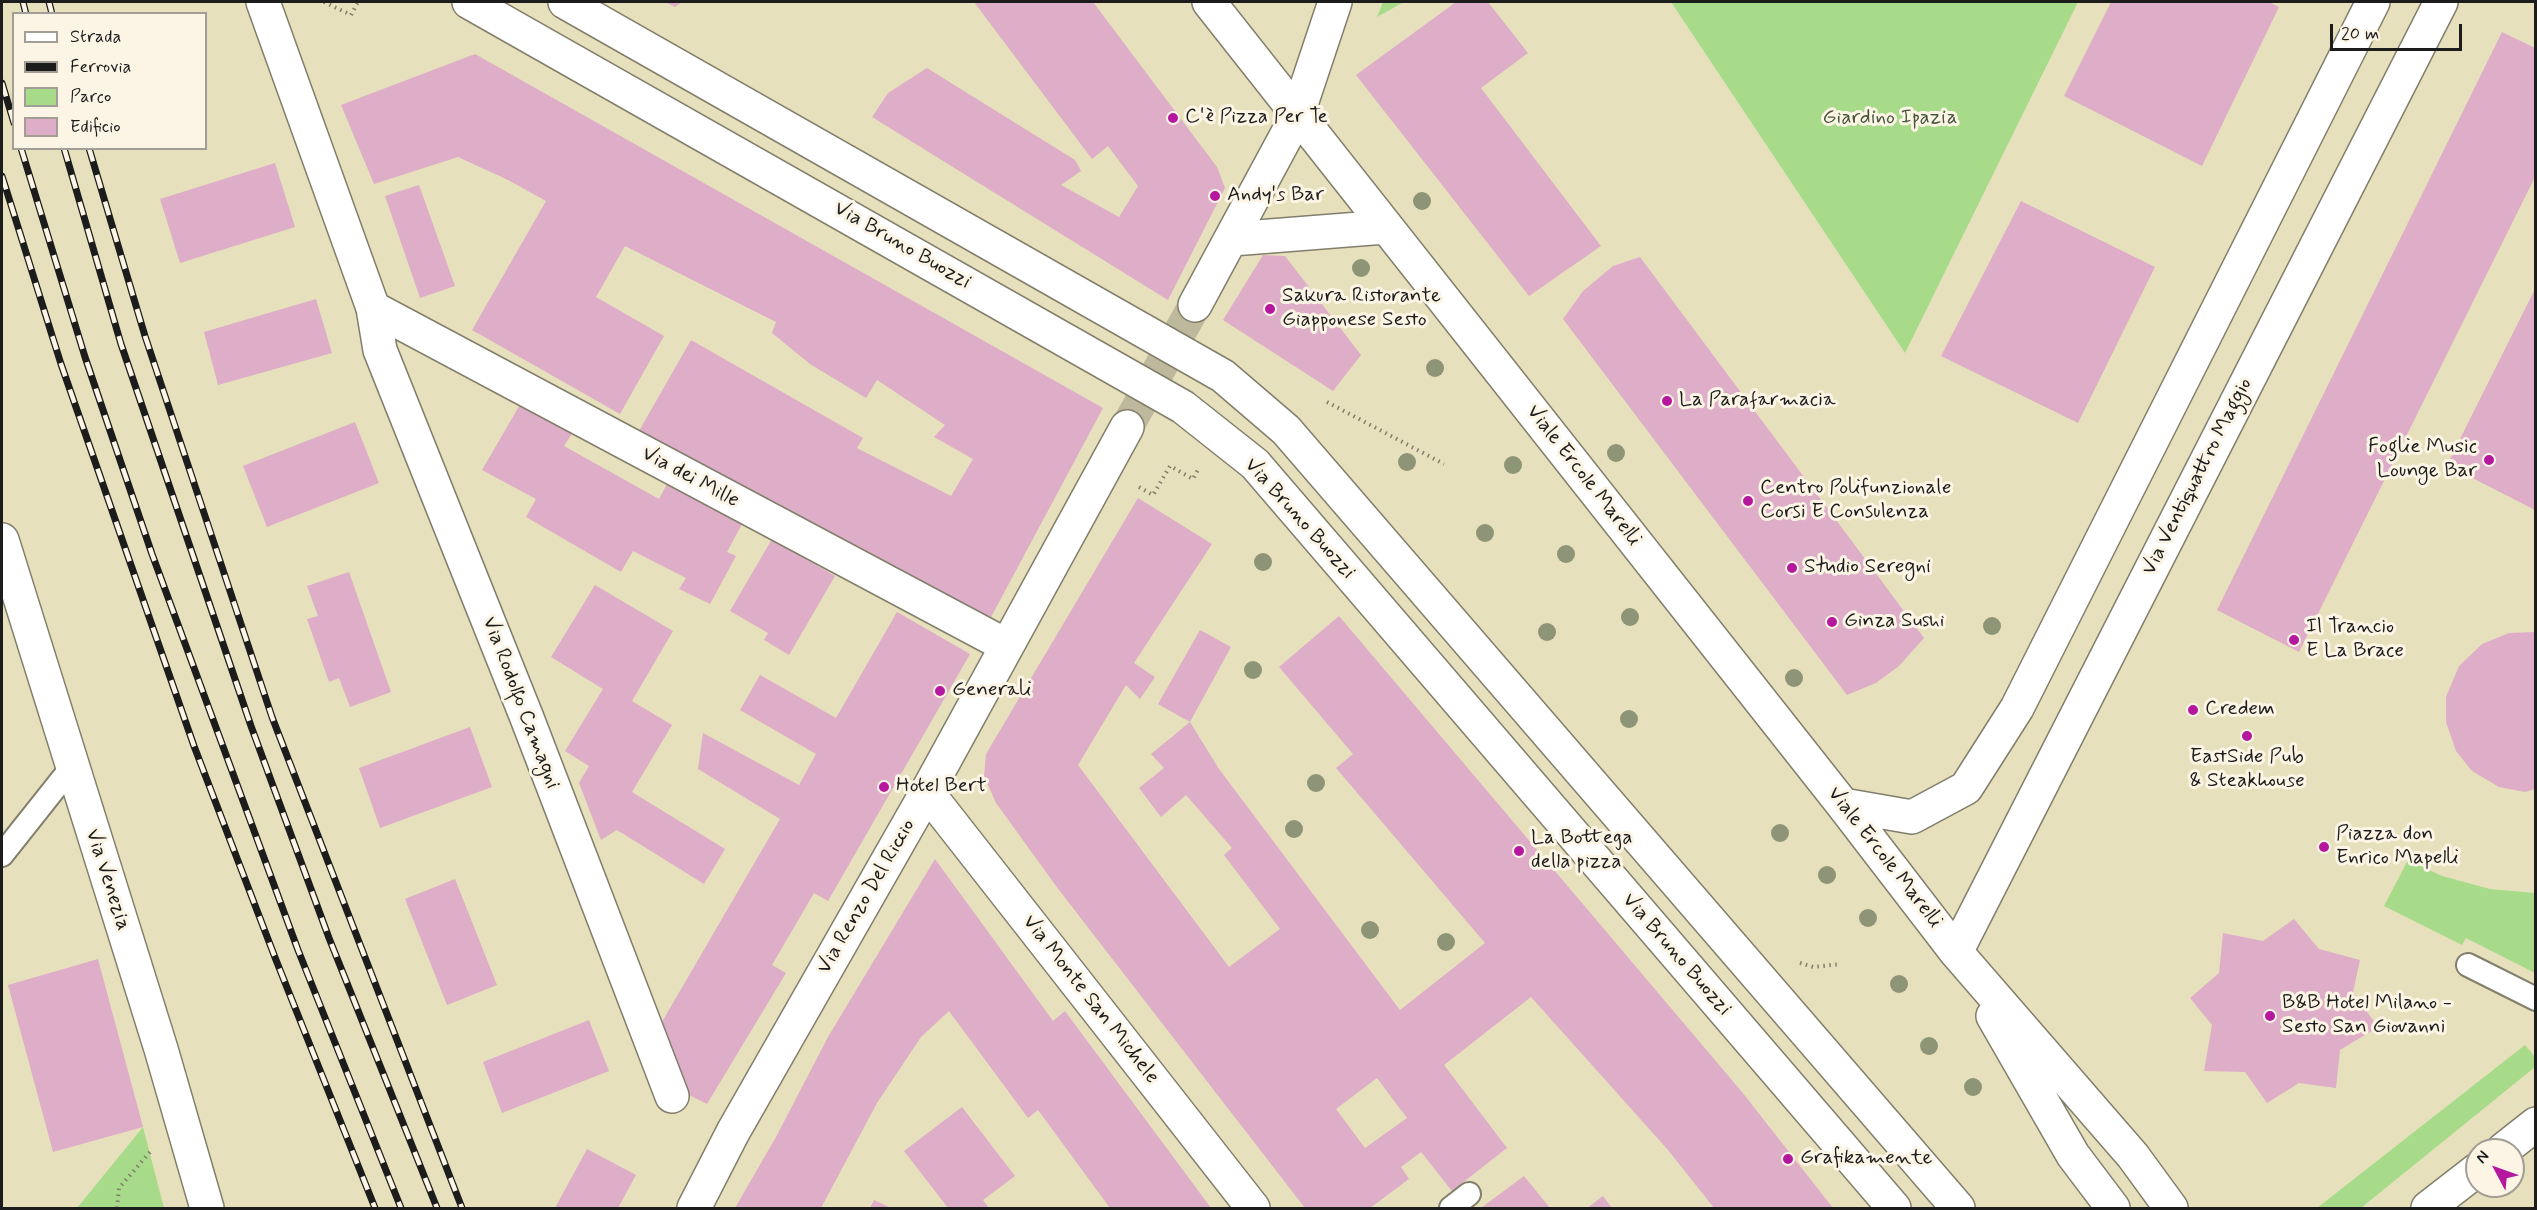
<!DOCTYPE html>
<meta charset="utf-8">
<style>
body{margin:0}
#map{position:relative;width:2537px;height:1210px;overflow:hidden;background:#e7e0bc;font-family:Mynerve,sans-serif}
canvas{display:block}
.frame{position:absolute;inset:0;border:3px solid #1c1c1c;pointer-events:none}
.legend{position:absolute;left:12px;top:12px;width:195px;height:138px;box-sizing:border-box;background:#fcf5e5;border:2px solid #a29e95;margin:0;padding:8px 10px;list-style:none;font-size:18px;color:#1c1c1c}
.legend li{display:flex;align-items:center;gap:12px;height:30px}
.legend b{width:30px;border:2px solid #a29e95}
.north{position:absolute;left:2465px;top:1138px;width:60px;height:60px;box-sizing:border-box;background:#fcf5e5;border:2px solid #a29e95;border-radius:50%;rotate:311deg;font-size:16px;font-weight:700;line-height:24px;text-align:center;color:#1c1c1c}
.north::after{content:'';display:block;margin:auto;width:21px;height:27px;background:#b5179e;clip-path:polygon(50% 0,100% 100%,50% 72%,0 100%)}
.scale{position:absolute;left:2330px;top:24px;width:132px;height:27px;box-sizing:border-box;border:3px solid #1c1c1c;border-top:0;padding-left:8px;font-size:18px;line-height:21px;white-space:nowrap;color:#1c1c1c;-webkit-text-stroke:4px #fcf5e5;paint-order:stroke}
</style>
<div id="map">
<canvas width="2537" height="1210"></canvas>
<div class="frame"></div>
<ul class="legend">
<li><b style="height:8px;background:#fff"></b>Strada</li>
<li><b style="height:8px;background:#1c1c1c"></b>Ferrovia</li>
<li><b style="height:16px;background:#a7db8a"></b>Parco</li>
<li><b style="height:16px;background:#deadc8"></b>Edificio</li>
</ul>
<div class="north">N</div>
<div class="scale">20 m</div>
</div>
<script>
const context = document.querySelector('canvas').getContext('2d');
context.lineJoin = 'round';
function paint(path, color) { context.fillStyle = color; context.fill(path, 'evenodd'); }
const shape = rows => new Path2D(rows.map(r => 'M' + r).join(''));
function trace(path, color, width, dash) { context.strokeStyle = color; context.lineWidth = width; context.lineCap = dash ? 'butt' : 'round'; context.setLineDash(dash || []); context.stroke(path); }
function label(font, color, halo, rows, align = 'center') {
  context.font = font + ' Mynerve,sans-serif'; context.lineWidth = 6; context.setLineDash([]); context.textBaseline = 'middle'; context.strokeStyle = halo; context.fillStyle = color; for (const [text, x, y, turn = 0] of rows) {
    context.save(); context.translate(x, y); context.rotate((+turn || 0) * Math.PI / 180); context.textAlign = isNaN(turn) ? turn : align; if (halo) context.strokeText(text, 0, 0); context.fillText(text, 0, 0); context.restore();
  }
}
paint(shape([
 [1383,2,1404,2,1377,17],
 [1671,2,2078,2,1905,353],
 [2408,860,2442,876,2490,889,2535,893,2535,973,2466,938,2462,945,2384,906],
 [2525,1045,2535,1057,2535,1067,2361,1208,2317,1208],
 [143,1127,164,1208,77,1208]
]), '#a7db8a');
paint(shape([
 [665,2,682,2,675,7],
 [974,2,1093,2,1217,167,1225,188,1168,300,872,117,888,93,927,68,1075,160,1081,171,1061,185,1119,217,1138,186,1108,146,1092,159],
 [1456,2,1488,2,1528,53,1481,88,1601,246,1529,296,1356,75],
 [2111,2,2269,2,2279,7,2202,166,2064,96],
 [2502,32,2535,48,2535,177,2299,652,2217,610],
 [475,54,1103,408,990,619,639,431,691,340,863,438,857,448,951,496,973,459,934,437,945,425,877,380,866,398,810,364,772,333,776,322,625,246,596,297,664,336,620,414,472,330,546,201,508,180,458,157,374,184,341,105],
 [275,163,295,227,180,263,160,199],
 [419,185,455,286,420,298,385,196],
 [2021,201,2155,267,2078,423,1941,356],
 [1263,255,1285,256,1361,355,1333,391,1223,320],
 [1640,257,1924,638,1899,666,1876,683,1847,695,1563,319,1583,291,1613,266],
 [2535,289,2535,510,2447,465],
 [316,299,332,353,218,385,204,332],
 [525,396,577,426,564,446,659,499,667,484,742,524,727,552,736,556,710,604,679,589,686,578,633,551,621,572,526,517,536,499,482,470],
 [355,422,379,483,267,527,243,466],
 [1138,498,1212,544,1134,663,1155,677,1140,699,1126,685,1078,765,1229,967,1280,929,1224,855,1232,848,1186,795,1161,817,1139,788,1164,768,1151,754,1190,722,1158,704,1200,630,1231,647,1190,722,1219,769,1400,1010,1485,943,1336,768,1353,754,1279,667,1339,616,1742,1092,1833,1208,1714,1208,1668,1150,1531,997,1444,1065,1507,1148,1452,1191,1421,1152,1401,1167,1409,1179,1370,1208,1305,1208,1059,890,996,803,984,776,986,754],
 [1377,1078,1407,1118,1365,1148,1336,1109],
 [772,539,835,576,789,655,764,640,768,633,730,611],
 [349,572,391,692,350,707,339,678,329,682,307,619,318,616,307,586],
 [595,585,673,631,632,701,672,725,632,792,725,849,704,884,617,830,601,840,579,783,589,766,565,751,603,689,551,657],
 [897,612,970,654,828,901,814,893,772,965,786,973,707,1104,685,1093,659,1027,780,819,698,769,703,733,799,785,816,754,740,710,760,675,836,718],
 [2535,632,2535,789,2525,792,2499,787,2472,771,2456,751,2446,722,2446,697,2459,666,2482,644,2509,633],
 [470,727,492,787,380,828,359,768],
 [935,859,1053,1021,1065,1011,1211,1208,1110,1208,1038,1110,1028,1118,949,1011,921,1037,877,1103,821,1208,735,1208,776,1137,828,1037],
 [455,879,497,985,447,1005,405,899],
 [2294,919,2319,949,2360,960,2353,992,2378,1027,2340,1050,2336,1088,2299,1083,2267,1103,2245,1072,2204,1071,2212,1025,2190,998,2219,973,2223,933,2263,941],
 [98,959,143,1127,53,1152,8,985],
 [589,1020,609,1071,502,1113,483,1062],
 [962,1107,1015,1176,983,1200,989,1208,948,1208,904,1151],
 [587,1149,636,1175,618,1208,555,1208],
 [1524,1176,1550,1208,1481,1208],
 [1603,1196,1612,1208,1587,1208],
 [874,1200,891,1208,870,1208]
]), '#deadc8');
trace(shape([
 [1127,427,1195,305]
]), '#beb99c', 33, [33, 16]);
const service = shape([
 [2,855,71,768],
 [2468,965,2536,999],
 [1451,1208,1469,1194]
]);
const pedestrian = shape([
 [373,308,380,350,527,718,672,1096]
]);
const minor = shape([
 [263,2,373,308,1007,646],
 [1209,2,1843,805,1956,952,2133,1156,2171,1208],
 [1232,239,1385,227],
 [1195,305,1297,116,1335,2],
 [2,540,161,1049,207,1208],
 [927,792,1253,1208],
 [1843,805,1912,817,1966,788,2017,708,2373,2],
 [1956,952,2441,2],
 [1993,1016,2073,1155,2113,1208],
 [2503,1150,2536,1124],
 [694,1208,733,1132,927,792,1127,427],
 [2428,1208,2477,1170]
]);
const secondary = shape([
 [469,2,1183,407,1255,464,1894,1208],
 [565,2,1223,376,1286,430,1958,1208]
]);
trace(service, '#827e6c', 26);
trace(pedestrian, '#827e6c', 36);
trace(minor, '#827e6c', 36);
trace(secondary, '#827e6c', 36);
trace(shape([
 [324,2,351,15,358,2],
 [1327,402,1444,464],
 [1139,487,1153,495,1170,466,1193,479,1199,468],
 [1800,963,1813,967,1841,964],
 [117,1208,119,1188,150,1152]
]), '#827e6c', 4, [1.5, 4.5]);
trace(service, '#fff', 22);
trace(pedestrian, '#fff', 33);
trace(minor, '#fff', 33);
trace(secondary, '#fff', 33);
const rail = shape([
 [23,2,26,14],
 [49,2,52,14],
 [2,83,14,123],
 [21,148,85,357,152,554,298,950,401,1208],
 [64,148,121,344,251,726,329,938,437,1208],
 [89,148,145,336,272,717,462,1208],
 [2,176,61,364,194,746,276,960,375,1208]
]);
trace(rail, '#1c1c1c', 7);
trace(rail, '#fcf5e5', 4.5, [14]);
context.fillStyle = '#8e9476';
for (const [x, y] of [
 [1422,201],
 [1361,268],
 [1435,368],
 [1616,453],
 [1407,462],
 [1513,465],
 [1485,533],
 [1566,554],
 [1263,562],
 [1630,617],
 [1992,626],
 [1547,632],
 [1253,670],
 [1794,678],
 [1629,719],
 [1316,783],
 [1294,829],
 [1780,833],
 [1827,875],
 [1868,918],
 [1370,930],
 [1446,942],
 [1899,984],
 [1929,1046],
 [1973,1087]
]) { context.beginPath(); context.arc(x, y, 9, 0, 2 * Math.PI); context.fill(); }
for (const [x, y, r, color] of [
 [1173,118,6,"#b5179e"],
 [1215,196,6,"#b5179e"],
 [1270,309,6,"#b5179e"],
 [1667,401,6,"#b5179e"],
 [2489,460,6,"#b5179e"],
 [1748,501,6,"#b5179e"],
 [1792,568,6,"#b5179e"],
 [1832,622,6,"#b5179e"],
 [2294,640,6,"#b5179e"],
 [940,691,6,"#b5179e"],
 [2193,710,6,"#b5179e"],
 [2247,736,6,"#b5179e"],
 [884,787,6,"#b5179e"],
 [2324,847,6,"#b5179e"],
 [1519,851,6,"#b5179e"],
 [2270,1016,6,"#b5179e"],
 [1788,1159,6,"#b5179e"]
]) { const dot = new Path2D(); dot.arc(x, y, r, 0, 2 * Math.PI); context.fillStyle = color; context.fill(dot); trace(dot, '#fcf5e5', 2); }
label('21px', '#1c1c1c', '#fcf5e5', [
 ["C'è Pizza Per Te",1185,118],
 ["Andy's Bar",1227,196],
 ["Sakura Ristorante",1282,297],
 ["Giapponese Sesto",1282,321],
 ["La Parafarmacia",1679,401],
 ["Foglie Music",2477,448,"right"],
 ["Lounge Bar",2477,472,"right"],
 ["Centro Polifunzionale",1760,489],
 ["Corsi E Consulenza",1760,513],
 ["Studio Seregni",1804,568],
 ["Ginza Sushi",1844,622],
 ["Il Trancio",2306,628],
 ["E La Brace",2306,652],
 ["Generali",952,691],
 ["Credem",2205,710],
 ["EastSide Pub",2247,758,"center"],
 ["& Steakhouse",2247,782,"center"],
 ["Hotel Bert",896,787],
 ["Piazza don",2336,835],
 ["Enrico Mapelli",2336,859],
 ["La Bottega",1531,839],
 ["della pizza",1531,863],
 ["B&B Hotel Milano -",2282,1004],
 ["Sesto San Giovanni",2282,1028],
 ["Grafikamente",1800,1159]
], 'left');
label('21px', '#46553d', '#fcf5e5', [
 ["Giardino Ipazia",1890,119]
]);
label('21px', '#1c1c1c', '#fcf5e5', [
 ["Via Bruno Buozzi",902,246,30],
 ["Viale Ercole Marelli",1583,476,52],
 ["Via Ventiquattro Maggio",2198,477,-63],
 ["Via dei Mille",690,478,28],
 ["Via Bruno Buozzi",1299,519,48],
 ["Via Rodolfo Camagni",520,703,69],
 ["Viale Ercole Marelli",1884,858,52],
 ["Via Venezia",107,880,72],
 ["Via Renzo Del Riccio",867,897,-60],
 ["Via Bruno Buozzi",1676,955,49],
 ["Via Monte San Michele",1090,1000,52]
]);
</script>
